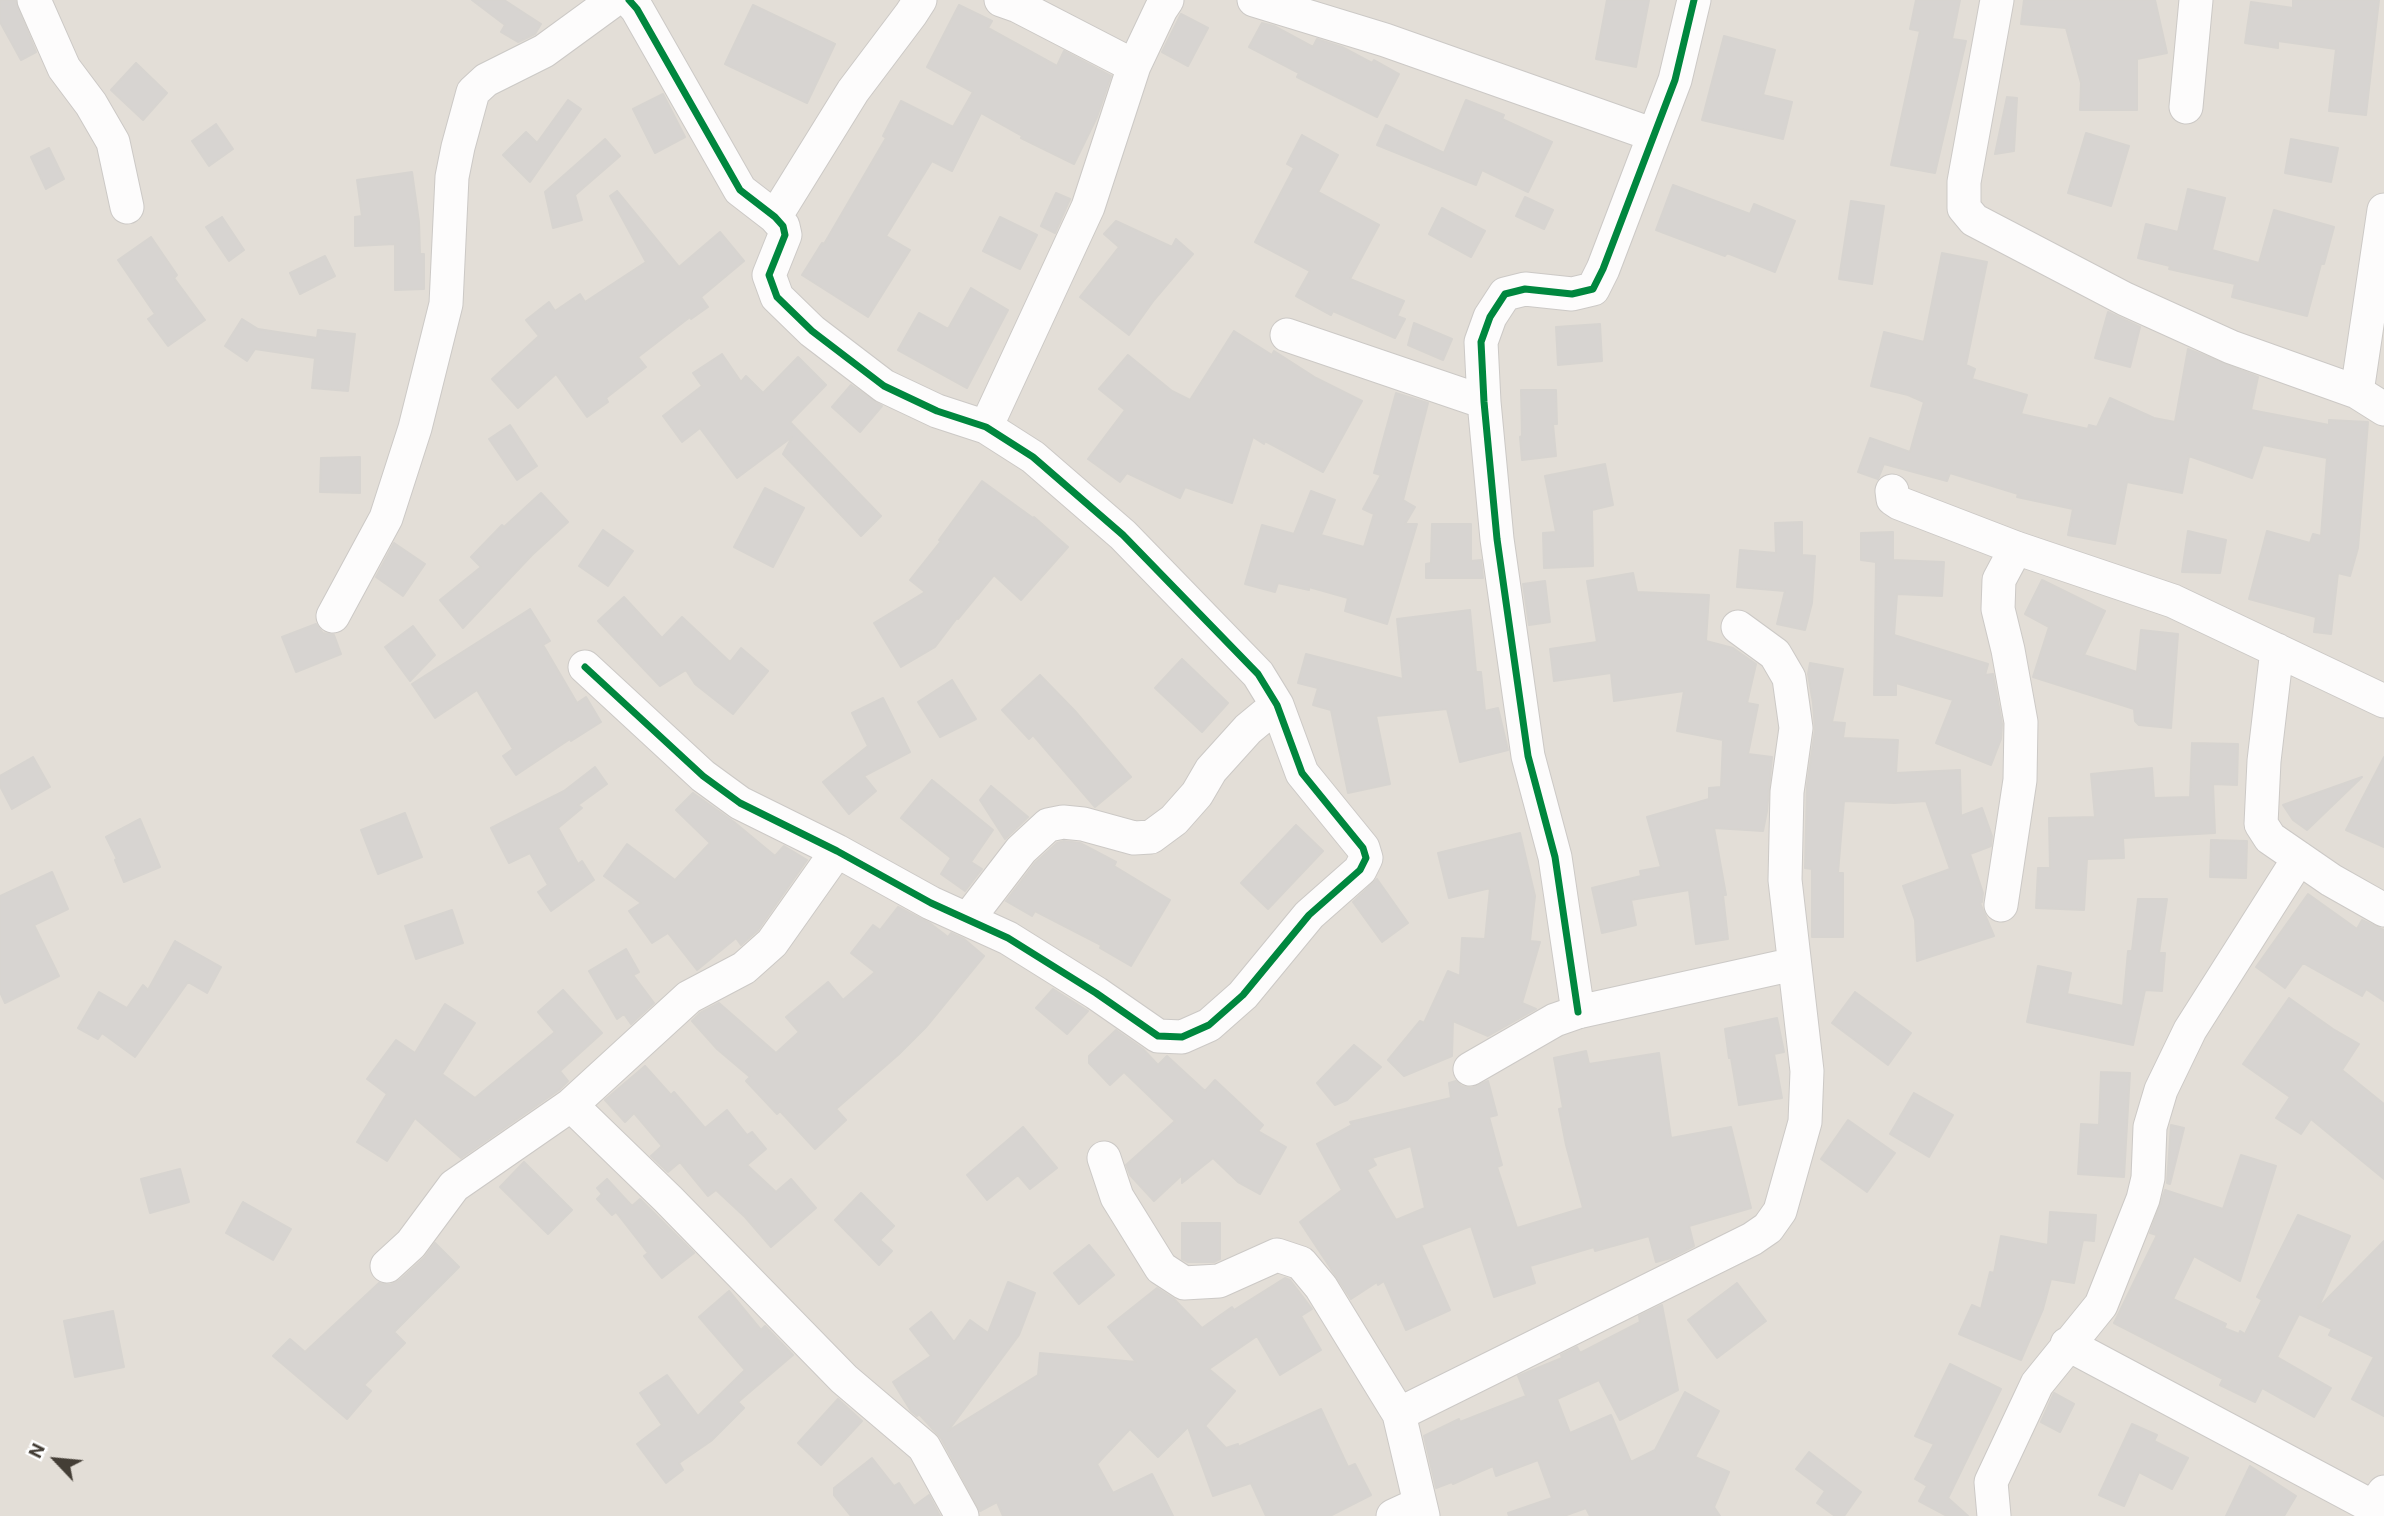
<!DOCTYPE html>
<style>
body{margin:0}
#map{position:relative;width:2384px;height:1516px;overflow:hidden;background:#efedea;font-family:Roboto,sans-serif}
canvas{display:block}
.north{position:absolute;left:21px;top:1425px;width:70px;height:70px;-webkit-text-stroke:5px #fff;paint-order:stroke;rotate:296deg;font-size:19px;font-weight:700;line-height:28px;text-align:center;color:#443e36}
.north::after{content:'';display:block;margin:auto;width:24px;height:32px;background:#443e36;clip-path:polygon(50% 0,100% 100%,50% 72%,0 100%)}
</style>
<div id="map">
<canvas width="2384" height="1516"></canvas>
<div class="north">N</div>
</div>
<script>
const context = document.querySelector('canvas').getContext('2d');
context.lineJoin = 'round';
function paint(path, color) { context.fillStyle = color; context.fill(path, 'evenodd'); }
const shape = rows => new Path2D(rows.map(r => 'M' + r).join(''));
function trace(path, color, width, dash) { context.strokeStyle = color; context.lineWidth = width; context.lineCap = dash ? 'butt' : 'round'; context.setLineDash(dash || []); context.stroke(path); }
paint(shape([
 [0,0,2384,0,2384,1516,0,1516]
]), '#e3ded7');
const building = shape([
 [0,0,15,0,36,52,21,60,0,22,0,0],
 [472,0,504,0,541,24,535,34,518,42,501,32,505,25,472,0],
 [1607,0,1649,0,1636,67,1596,59,1607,0],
 [1916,0,1960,0,1952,39,1966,41,1935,173,1891,165,1920,31,1910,29,1916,0],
 [2024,0,2155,0,2167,53,2137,59,2137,110,2080,110,2081,83,2066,28,2021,24,2024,0],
 [2293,0,2379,0,2366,115,2329,111,2336,49,2278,41,2278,48,2245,43,2251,2,2293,8,2293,0],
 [753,5,835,44,807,103,725,64,753,5],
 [959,5,992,21,988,28,1057,66,1064,51,1111,76,1097,117,1074,164,1021,138,1022,136,981,113,952,171,932,161,886,236,910,250,868,317,802,275,822,243,824,244,886,138,883,136,901,101,953,127,973,92,927,67,959,5],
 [1181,14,1208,28,1188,66,1162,52,1181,14],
 [1262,23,1274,26,1313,47,1317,39,1342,47,1372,63,1374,60,1399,74,1377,117,1297,77,1299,73,1249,47,1262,23],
 [1724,36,1775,50,1763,95,1792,102,1783,139,1702,120,1724,36],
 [136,63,167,93,143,120,111,90,136,63],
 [663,94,685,137,655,153,633,109,663,94],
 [2007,97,2017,98,2014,151,1995,154,2007,97],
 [568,100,581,109,530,182,503,155,526,132,537,143,568,100],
 [1466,100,1504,115,1502,119,1552,142,1528,192,1482,170,1476,185,1377,145,1386,125,1444,153,1466,100],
 [216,124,233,149,209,166,192,141,216,124],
 [2086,133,2129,146,2111,206,2068,193,2086,133],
 [1302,135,1338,155,1318,192,1379,225,1350,279,1404,301,1397,316,1405,319,1395,338,1333,311,1331,315,1296,296,1310,271,1255,242,1294,168,1287,164,1302,135],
 [605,139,620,156,575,195,582,220,553,228,545,192,605,139],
 [2291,139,2338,148,2331,182,2285,173,2291,139],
 [49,148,64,179,46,189,31,157,49,148],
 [412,172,419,222,420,254,424,254,424,289,395,290,395,244,355,246,355,217,362,216,357,180,412,172],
 [1673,185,1750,214,1754,204,1795,221,1775,272,1727,253,1725,256,1656,230,1673,185],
 [2188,189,2225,198,2212,250,2259,263,2274,210,2334,227,2324,264,2321,264,2307,316,2232,297,2235,284,2169,269,2170,266,2138,258,2146,224,2178,232,2188,189],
 [617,191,679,267,720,232,744,261,701,297,708,307,691,319,690,317,638,357,646,367,606,398,608,402,587,417,556,374,518,408,492,379,539,336,526,320,549,302,555,311,580,294,585,302,646,262,610,196,617,191],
 [1056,193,1070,199,1055,233,1041,226,1056,193],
 [1525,197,1553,210,1544,229,1516,216,1525,197],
 [1851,201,1884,206,1872,284,1839,279,1851,201],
 [1442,208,1485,231,1471,257,1429,234,1442,208],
 [222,217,244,250,229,261,206,227,222,217],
 [1000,217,1037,235,1020,269,983,251,1000,217],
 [1116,221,1172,247,1176,239,1193,254,1154,300,1129,335,1080,297,1119,247,1104,234,1116,221],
 [151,237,177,275,174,278,205,320,168,346,148,319,155,314,118,260,151,237],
 [1942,253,1987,262,1966,365,1975,369,1972,379,2027,395,2021,414,2088,429,2089,425,2097,427,2110,398,2154,418,2175,422,2188,349,2258,377,2251,410,2329,425,2329,420,2368,422,2358,548,2350,576,2338,573,2331,634,2314,632,2316,617,2249,599,2267,531,2310,543,2313,534,2321,536,2327,458,2263,445,2252,478,2189,456,2182,493,2127,482,2115,544,2068,535,2073,509,2017,497,2018,494,1950,473,1947,481,1884,464,1878,479,1858,472,1870,438,1910,452,1924,402,1908,395,1871,386,1884,332,1924,342,1942,253],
 [325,256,335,276,300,294,290,273,325,256],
 [971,288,1008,310,967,388,898,350,919,313,948,329,971,288],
 [2108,312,2140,327,2130,367,2095,358,2108,312],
 [242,319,258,329,317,338,318,330,355,334,348,391,312,388,315,358,255,349,247,361,225,346,242,319],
 [1414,323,1452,339,1443,360,1408,345,1414,323],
 [1600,324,1602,361,1558,365,1556,327,1600,324],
 [1234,331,1272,355,1274,351,1316,378,1362,401,1323,472,1265,441,1264,444,1253,437,1232,503,1185,487,1180,498,1127,473,1120,482,1088,459,1125,410,1099,389,1128,355,1172,391,1190,400,1234,331],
 [722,354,741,382,746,376,763,393,798,357,826,385,790,422,881,516,861,536,783,454,792,437,737,478,700,428,682,442,663,416,702,386,693,373,722,354],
 [851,385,882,406,860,432,832,407,851,385],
 [1521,390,1556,390,1557,424,1553,424,1556,456,1522,460,1520,437,1522,436,1521,390],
 [1396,393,1428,403,1403,500,1415,507,1405,524,1417,524,1387,624,1345,611,1348,598,1309,587,1309,590,1278,583,1275,592,1245,584,1262,525,1294,534,1311,491,1335,500,1321,535,1364,547,1374,514,1363,509,1381,475,1374,473,1396,393],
 [510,425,537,466,517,480,489,439,510,425],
 [360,457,360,493,320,492,321,458,360,457],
 [1605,464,1613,505,1592,510,1593,566,1544,568,1543,533,1556,532,1545,476,1605,464],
 [982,481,1033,518,1034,517,1068,547,1021,600,994,575,958,619,957,618,935,647,901,667,874,623,925,592,910,580,941,541,939,540,982,481],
 [765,488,804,508,773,567,734,547,765,488],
 [541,493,568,522,532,555,463,628,440,600,481,567,471,557,502,525,504,527,541,493],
 [1802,522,1802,555,1815,556,1812,603,1805,630,1777,624,1785,591,1737,587,1740,550,1776,553,1775,523,1802,522],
 [1432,524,1471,524,1471,561,1481,560,1483,578,1426,578,1426,564,1431,563,1432,524],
 [603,530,633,551,608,586,579,566,603,530],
 [2188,531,2226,540,2220,573,2182,572,2188,531],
 [1893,532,1893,560,1944,562,1942,596,1897,594,1894,635,1988,664,1985,675,1993,674,2002,724,2001,739,1991,765,1936,743,1953,700,1896,683,1896,695,1874,695,1876,562,1861,560,1861,533,1893,532],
 [394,543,425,564,403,596,376,577,394,543],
 [1633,573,1637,592,1709,595,1706,641,1733,648,1756,664,1747,703,1758,705,1748,754,1772,757,1767,811,1763,831,1714,828,1726,895,1723,895,1728,939,1696,944,1689,890,1631,900,1636,925,1602,933,1592,888,1641,876,1640,871,1661,867,1647,817,1709,799,1709,788,1721,787,1723,740,1677,731,1684,691,1614,701,1611,673,1554,681,1550,649,1597,642,1587,581,1633,573],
 [2042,580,2105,611,2084,655,2137,672,2141,630,2178,634,2171,728,2139,725,2135,721,2134,709,2033,677,2049,627,2025,614,2042,580],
 [1545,581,1550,622,1529,625,1523,584,1545,581],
 [624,597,662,638,682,617,730,662,741,648,768,671,733,714,695,684,686,670,660,686,598,621,624,597],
 [530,609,550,641,543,645,577,703,586,697,601,722,571,741,570,739,516,775,503,756,513,749,477,690,435,718,412,684,530,609],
 [1470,610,1476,672,1481,672,1485,711,1498,708,1508,750,1460,762,1447,709,1376,716,1390,784,1348,793,1331,710,1313,705,1318,688,1298,683,1306,654,1403,679,1397,619,1470,610],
 [316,624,323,633,334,635,341,654,296,672,282,637,316,624],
 [413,626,435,655,410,681,385,647,413,626],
 [1182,659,1228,703,1202,732,1155,688,1182,659],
 [1810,663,1843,669,1832,722,1845,723,1843,738,1898,740,1896,773,1960,770,1961,816,1982,808,1992,836,1991,846,1970,854,1983,893,1982,902,1980,903,1994,936,1917,961,1915,920,1903,886,1950,869,1926,801,1894,803,1844,801,1838,873,1843,873,1843,937,1812,937,1812,869,1805,868,1807,785,1815,730,1813,703,1808,674,1810,663],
 [1040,675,1075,711,1131,777,1095,807,1033,735,1029,739,1002,710,1040,675],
 [952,680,976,719,940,737,918,702,952,680],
 [883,698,910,752,864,776,876,791,849,814,823,782,868,746,852,713,883,698],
 [2192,743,2238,744,2237,785,2213,784,2215,833,2123,838,2124,858,2087,859,2084,910,2036,908,2038,868,2050,868,2049,818,2095,817,2091,774,2152,768,2154,798,2190,797,2192,743],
 [33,757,50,787,12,809,0,786,0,776,33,757],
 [2384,757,2384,847,2346,830,2384,757],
 [595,767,607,784,578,805,582,808,558,828,578,864,582,861,594,880,551,911,538,892,548,885,530,853,509,863,491,828,564,791,595,767],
 [2362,777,2307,830,2293,820,2283,805,2362,777],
 [932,780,993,830,971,862,982,869,965,891,941,874,951,858,901,818,932,780],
 [991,786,1028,817,1005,839,980,800,991,786],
 [693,793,734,822,775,856,784,846,807,860,758,930,741,945,736,938,697,970,668,933,652,943,629,911,641,903,604,876,627,844,675,880,710,843,676,810,693,793],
 [405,813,422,857,378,874,361,830,405,813],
 [140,819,160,867,124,882,115,860,117,859,106,837,140,819],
 [1296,825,1323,851,1268,909,1241,883,1296,825],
 [1520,833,1535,896,1530,941,1540,942,1522,1003,1536,1009,1488,1036,1453,1021,1452,1056,1404,1076,1388,1060,1420,1021,1424,1023,1448,971,1460,976,1462,938,1485,939,1490,888,1449,898,1438,853,1520,833],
 [2211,840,2247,841,2246,878,2210,877,2211,840],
 [1064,841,1080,843,1116,862,1114,866,1170,900,1131,966,1100,948,1101,945,1035,911,1032,916,1006,901,1035,863,1057,843,1064,841],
 [52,872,68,909,34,925,59,976,5,1003,0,992,0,896,52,872],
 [1377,879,1408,923,1382,942,1353,902,1377,879],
 [2308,894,2357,929,2362,920,2384,930,2384,1001,2366,989,2362,996,2303,963,2285,988,2256,967,2308,894],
 [2138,899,2167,899,2159,953,2165,953,2162,991,2145,990,2133,1045,2027,1022,2038,966,2071,973,2067,994,2123,1006,2128,951,2132,951,2138,899],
 [898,907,931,924,948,937,951,933,964,939,984,956,926,1027,898,1055,836,1109,846,1120,815,1149,780,1111,777,1114,746,1081,750,1077,717,1049,692,1021,700,1013,719,1003,776,1053,799,1032,786,1017,828,982,843,1000,875,972,851,953,873,925,880,930,898,907],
 [452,910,463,943,416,959,405,926,452,910],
 [175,941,221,967,207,993,188,982,135,1057,102,1033,98,1039,78,1028,99,992,127,1008,143,985,148,990,175,941],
 [626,949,639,972,633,975,654,1003,631,1024,624,1014,617,1019,589,971,626,949],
 [1053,989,1088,1011,1067,1034,1036,1008,1053,989],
 [563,990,602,1033,560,1071,568,1081,559,1090,461,1158,415,1118,387,1161,357,1142,387,1094,367,1079,396,1040,415,1053,445,1004,475,1023,442,1074,475,1098,555,1032,538,1012,563,990],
 [1855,992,1911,1033,1888,1065,1832,1023,1855,992],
 [2289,998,2333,1029,2359,1044,2342,1070,2384,1104,2384,1179,2311,1119,2301,1134,2276,1118,2290,1097,2243,1064,2289,998],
 [1777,1018,1784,1052,1774,1054,1782,1098,1739,1105,1731,1058,1729,1058,1725,1029,1777,1018],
 [1116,1030,1143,1049,1158,1065,1167,1056,1205,1091,1215,1080,1263,1125,1258,1131,1286,1147,1260,1194,1238,1182,1213,1158,1182,1183,1182,1175,1154,1201,1130,1175,1126,1165,1175,1121,1124,1072,1110,1085,1089,1063,1089,1056,1116,1030],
 [1354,1045,1381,1067,1347,1100,1335,1105,1317,1083,1354,1045],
 [1586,1051,1589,1064,1659,1053,1671,1138,1731,1127,1751,1208,1689,1226,1694,1246,1671,1258,1656,1262,1649,1236,1595,1251,1594,1247,1530,1266,1535,1283,1494,1297,1471,1226,1421,1245,1450,1310,1406,1330,1384,1281,1378,1285,1377,1282,1351,1299,1300,1222,1342,1190,1317,1144,1352,1125,1350,1122,1451,1098,1449,1083,1456,1081,1461,1086,1471,1088,1488,1081,1497,1115,1489,1117,1502,1165,1497,1167,1517,1228,1583,1208,1566,1145,1559,1109,1563,1108,1554,1058,1586,1051],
 [1411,1146,1425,1208,1396,1220,1367,1170,1376,1165,1372,1158,1411,1146],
 [645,1066,671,1095,674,1092,705,1128,727,1110,747,1135,752,1132,766,1149,747,1165,776,1192,791,1179,816,1208,771,1247,745,1217,716,1190,708,1196,680,1162,668,1172,651,1156,662,1146,634,1113,625,1122,605,1100,645,1066],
 [2101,1072,2130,1073,2124,1177,2078,1174,2081,1124,2099,1125,2101,1072],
 [1914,1093,1953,1115,1929,1157,1890,1134,1914,1093],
 [1848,1120,1895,1153,1867,1192,1821,1159,1848,1120],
 [2171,1125,2184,1128,2170,1184,2167,1183,2171,1125],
 [1023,1127,1057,1168,1030,1189,1018,1175,987,1200,967,1175,1023,1127],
 [2241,1155,2276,1166,2240,1281,2194,1256,2173,1299,2226,1324,2224,1328,2239,1334,2240,1331,2245,1334,2262,1300,2257,1297,2298,1215,2350,1236,2318,1308,2384,1241,2384,1416,2352,1399,2374,1357,2329,1335,2332,1329,2299,1314,2277,1357,2331,1388,2314,1417,2262,1388,2255,1402,2220,1385,2223,1379,2114,1323,2157,1235,2150,1233,2165,1190,2223,1209,2241,1155],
 [524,1162,572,1210,548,1234,500,1187,524,1162],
 [180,1169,189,1202,150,1213,141,1179,180,1169],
 [607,1179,632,1206,640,1199,694,1253,662,1278,644,1256,648,1253,616,1212,612,1215,597,1199,602,1194,597,1188,607,1179],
 [861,1193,894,1226,880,1240,892,1251,879,1265,835,1220,861,1193],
 [243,1202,291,1229,273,1260,226,1233,243,1202],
 [2050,1212,2096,1215,2094,1241,2083,1240,2074,1283,2051,1279,2043,1309,2021,1360,1959,1334,1972,1305,1981,1309,1990,1272,1994,1273,2001,1236,2048,1245,2050,1212],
 [1182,1223,1220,1223,1220,1259,1214,1262,1188,1262,1182,1259,1182,1223],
 [435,1243,459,1267,394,1332,405,1343,364,1385,371,1391,347,1419,273,1356,290,1339,305,1352,379,1283,390,1285,400,1280,424,1258,435,1243],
 [1089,1245,1114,1275,1079,1304,1054,1273,1089,1245],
 [1285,1278,1290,1280,1312,1309,1301,1316,1321,1350,1280,1375,1257,1336,1209,1369,1235,1391,1205,1426,1226,1448,1238,1444,1238,1447,1321,1409,1348,1467,1355,1464,1371,1495,1330,1516,1266,1516,1251,1483,1213,1496,1188,1427,1158,1457,1130,1429,1097,1464,1113,1493,1152,1474,1173,1516,1003,1516,997,1502,980,1511,941,1438,919,1414,917,1416,911,1411,893,1382,931,1356,910,1329,931,1312,954,1342,970,1320,988,1333,1008,1282,1035,1293,1019,1335,948,1431,1038,1375,1040,1353,1136,1362,1108,1327,1157,1288,1174,1299,1202,1328,1232,1307,1234,1310,1285,1278],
 [1737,1283,1766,1321,1717,1358,1688,1320,1737,1283],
 [729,1291,761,1330,765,1326,793,1355,738,1402,744,1408,711,1441,679,1463,683,1470,666,1483,637,1444,662,1425,640,1393,667,1375,698,1416,745,1370,699,1317,729,1291],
 [1662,1305,1678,1390,1620,1420,1599,1380,1557,1399,1570,1433,1611,1415,1631,1462,1655,1450,1685,1392,1719,1411,1695,1457,1729,1472,1714,1507,1720,1516,1590,1516,1586,1508,1564,1516,1509,1516,1508,1513,1552,1498,1538,1460,1496,1476,1493,1466,1453,1484,1452,1482,1436,1488,1424,1436,1459,1419,1460,1422,1526,1396,1518,1376,1562,1358,1561,1355,1577,1347,1580,1353,1640,1322,1639,1316,1662,1305],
 [113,1311,124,1367,75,1377,64,1321,113,1311],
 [1950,1364,2001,1389,1948,1498,1968,1516,1947,1516,1919,1501,1927,1486,1915,1479,1934,1444,1915,1436,1950,1364],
 [2054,1393,2074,1404,2060,1432,2041,1422,2054,1393],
 [838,1399,862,1421,821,1465,798,1443,838,1399],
 [2132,1424,2157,1435,2154,1441,2188,1458,2172,1489,2139,1472,2124,1506,2099,1495,2132,1424],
 [1809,1452,1861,1492,1844,1516,1835,1516,1817,1503,1825,1491,1796,1469,1809,1452],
 [872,1458,894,1486,899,1483,914,1506,929,1495,940,1516,851,1516,834,1495,834,1488,872,1458],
 [2250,1466,2296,1496,2284,1516,2226,1516,2250,1466]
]);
paint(building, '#d7d4d1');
trace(building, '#d7d4d0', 2);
const minor = shape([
 [34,0,64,68,91,104,113,142,127,207],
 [1001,0,1018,6,1134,66],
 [1254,0,1385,40,1654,135],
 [1997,0,1964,182,1964,208,1974,220,2125,299,2231,347,2357,392,2384,409],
 [2186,107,2196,0],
 [775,217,853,91,911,14,920,0],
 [1287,335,1484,402],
 [2357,392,2384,210],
 [986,427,1088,207,1134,66,1161,9,1167,0],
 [1892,491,1893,499,1899,503,2016,548,2173,601,2384,701],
 [333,616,386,518,415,428,446,304,452,177,458,147,473,92,486,80,544,51,614,0],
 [2277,650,2264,761,2261,824,2270,838,2331,880,2384,910],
 [585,667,703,776,740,803,837,851,931,903,1008,938,1096,993,1158,1036,1182,1037,1209,1025,1243,995,1309,915,1360,870,1366,858,1363,848,1302,773,1277,705,1258,674,1123,535,1033,457,986,427,937,411,884,386,812,331,777,297,769,275,785,235,783,226,775,217,740,190,637,9,629,0],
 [2001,905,2020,780,2021,722,2008,650,1998,609,1999,580,2016,548],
 [968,919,1021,850,1048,825,1063,822,1083,824,1134,838,1151,837,1174,820,1197,794,1211,770,1248,729,1277,705],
 [1578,1012,1555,857,1528,756,1497,539,1484,402,1481,342,1490,317,1505,294,1525,289,1572,294,1593,289,1603,269,1675,80,1694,0],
 [1470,1069,1555,1020,1578,1012,1794,964],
 [571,1105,668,1199,844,1379,924,1447,962,1516],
 [1104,1158,1117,1197,1161,1268,1184,1283,1219,1281,1277,1255,1301,1263,1321,1287,1399,1414,1423,1516],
 [387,1266,411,1244,454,1186,571,1105,689,997,744,968,772,943,837,851],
 [2067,1344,2373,1507,2384,1492],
 [1399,1414,1752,1239,1768,1228,1780,1211,1805,1122,1807,1071,1785,880,1787,792,1796,728,1789,678,1775,654,1738,627],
 [1393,1516,1419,1504],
 [1994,1516,1991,1482,2037,1384,2101,1305,2143,1199,2148,1178,2150,1127,2161,1090,2190,1030,2299,858]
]);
trace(minor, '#ccc9c6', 35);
trace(minor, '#fdfcfc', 33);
trace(shape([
 [585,667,703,776,740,803,837,851,931,903,1008,938,1096,993,1158,1036,1182,1037,1209,1025,1243,995,1309,915,1360,870,1366,858,1363,848,1302,773,1277,705,1258,674,1123,535,1033,457,986,427,937,411,884,386,812,331,777,297,769,275,785,235,783,226,775,217,740,190,637,9,629,0],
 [1578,1012,1555,857,1528,756,1497,539,1484,402,1481,342,1490,317,1505,294,1525,289,1572,294,1593,289,1603,269,1675,80,1694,0]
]), '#00873e', 7);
</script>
